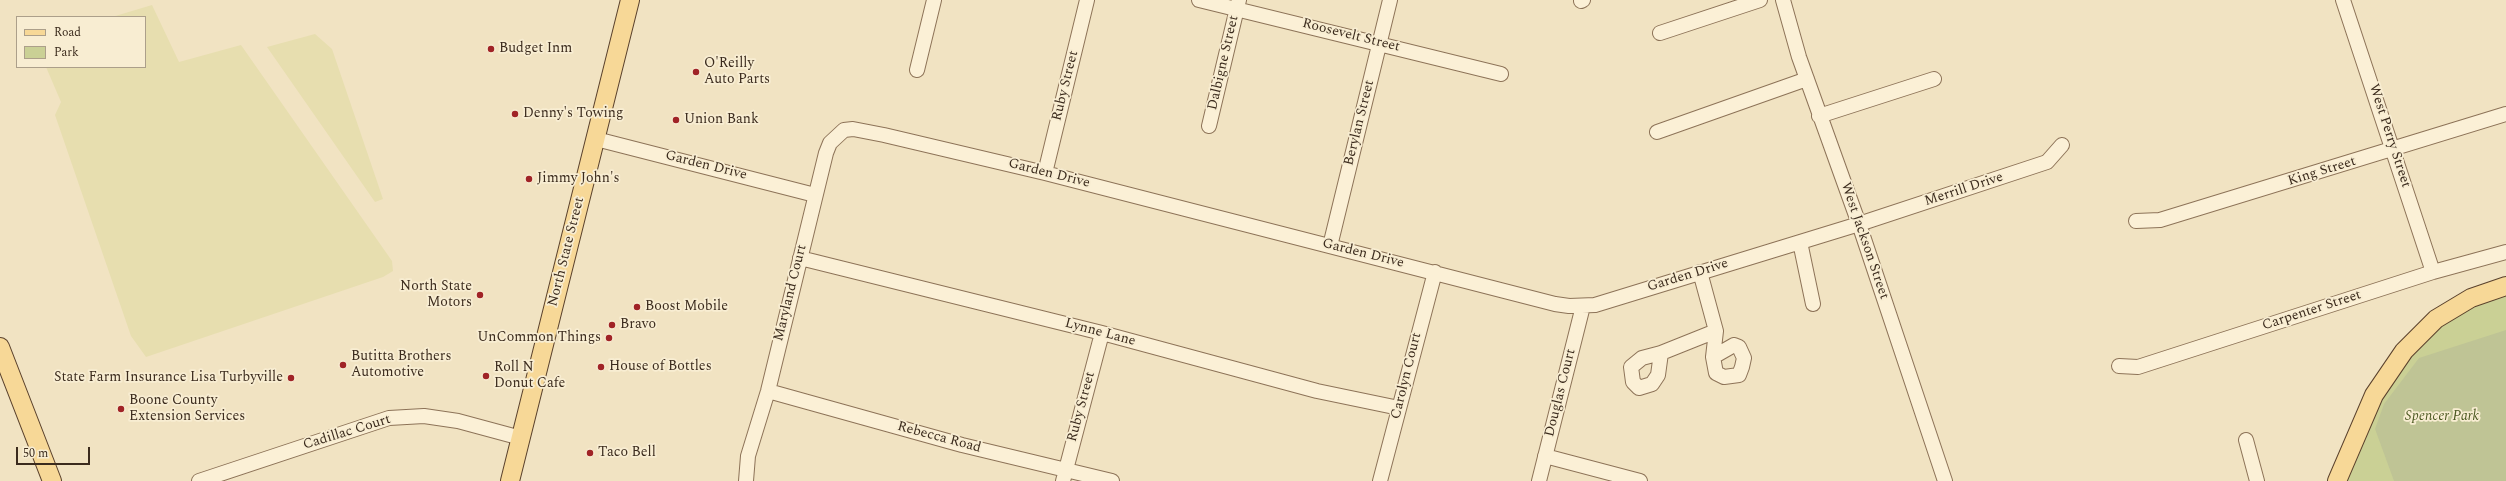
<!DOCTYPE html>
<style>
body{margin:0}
#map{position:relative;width:2506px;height:481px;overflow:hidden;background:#f1e3c2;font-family:Spectral,serif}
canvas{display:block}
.legend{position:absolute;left:16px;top:16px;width:130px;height:52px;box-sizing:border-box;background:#f8edd2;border:1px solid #ac9f8a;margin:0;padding:5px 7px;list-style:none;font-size:12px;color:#3b2b1d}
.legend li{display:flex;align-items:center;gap:8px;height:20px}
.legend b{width:20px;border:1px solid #ac9f8a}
.scale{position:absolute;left:16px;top:447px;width:74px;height:18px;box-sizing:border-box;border:2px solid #3b2b1d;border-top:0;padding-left:5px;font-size:12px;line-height:14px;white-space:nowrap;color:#3b2b1d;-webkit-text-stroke:3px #f8edd2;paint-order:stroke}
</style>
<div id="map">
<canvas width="2506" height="481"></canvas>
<ul class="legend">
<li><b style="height:5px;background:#f7d897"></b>Road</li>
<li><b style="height:11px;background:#cad095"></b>Park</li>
</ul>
<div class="scale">50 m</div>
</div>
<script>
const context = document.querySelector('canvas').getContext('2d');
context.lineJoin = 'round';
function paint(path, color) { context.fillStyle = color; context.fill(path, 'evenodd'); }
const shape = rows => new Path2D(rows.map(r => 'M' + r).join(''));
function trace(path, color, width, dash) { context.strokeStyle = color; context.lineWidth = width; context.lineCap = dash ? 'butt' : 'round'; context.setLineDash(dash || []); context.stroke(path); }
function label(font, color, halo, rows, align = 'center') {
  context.font = font + ' Spectral,serif'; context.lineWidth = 3.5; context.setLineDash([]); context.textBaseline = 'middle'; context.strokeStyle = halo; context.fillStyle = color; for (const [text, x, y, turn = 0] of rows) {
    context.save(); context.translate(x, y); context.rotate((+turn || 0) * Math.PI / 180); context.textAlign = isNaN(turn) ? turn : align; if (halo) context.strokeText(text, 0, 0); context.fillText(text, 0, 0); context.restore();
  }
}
paint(shape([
 [152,5,179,62,241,45,392,261,393,271,383,277,146,357,131,336,55,115,61,102,46,67,145,67,145,17,112,17],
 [315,34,332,49,383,199,375,202,267,47]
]), '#e7deaf');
paint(shape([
 [2506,286,2506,481,2330,481,2381,397,2436,319]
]), '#cad095');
paint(shape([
 [2506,330,2506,481,2394,481,2375,429,2384,404,2419,358]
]), '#bfc495');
const minor = shape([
 [1199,0,1501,74],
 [1783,0,1799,57,1859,224,1945,481],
 [2343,0,2433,272],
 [1581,1,1583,0],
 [1660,33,1760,0],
 [917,70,934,0],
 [1819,116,1934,79],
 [1209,126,1239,0],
 [1657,132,1807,79],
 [596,139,815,195],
 [1045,173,1087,0],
 [2136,221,2160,220,2506,114],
 [1800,242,1813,304],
 [1330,246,1390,0],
 [800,258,1102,333,1317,391,1399,408],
 [1700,272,1716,331,1713,357],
 [1734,345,1739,347,1744,358,1742,367,1739,375,1724,377,1716,373,1713,357,1734,345],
 [1661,353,1658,375,1652,384,1639,388,1633,382,1631,367,1642,358,1661,353],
 [1661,353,1716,331],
 [2119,366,2138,367,2433,272,2506,252],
 [768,391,962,445,1112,481],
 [2246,440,2257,481],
 [1545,456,1640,481],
 [199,481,389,418,424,416,458,421,521,438],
 [746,481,748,456,768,391,826,153,830,143,844,130,853,129,884,135,1045,173,1555,304,1569,306,1595,305,1859,224,2047,162,2062,145],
 [1063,481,1102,333],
 [1380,481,1435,272],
 [1539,481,1583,306]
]);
const major = shape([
 [0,347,52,481],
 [510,481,630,0],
 [2337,481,2374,395,2404,351,2436,319,2471,298,2506,286]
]);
trace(minor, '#8d7358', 16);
trace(major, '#5a412c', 20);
trace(minor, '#fbf0d6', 14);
trace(major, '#f7d897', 18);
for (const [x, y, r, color] of [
 [491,49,4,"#a02326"],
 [696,72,4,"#a02326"],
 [515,114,4,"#a02326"],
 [676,120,4,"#a02326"],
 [529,179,4,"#a02326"],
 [480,295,4,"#a02326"],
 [637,307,4,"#a02326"],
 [612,325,4,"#a02326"],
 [609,338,4,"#a02326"],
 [343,365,4,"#a02326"],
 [601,367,4,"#a02326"],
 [486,376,4,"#a02326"],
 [291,378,4,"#a02326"],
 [121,409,4,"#a02326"],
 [590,453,4,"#a02326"]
]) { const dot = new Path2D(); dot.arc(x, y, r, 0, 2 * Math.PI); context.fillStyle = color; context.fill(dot); trace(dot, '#f8edd2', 1.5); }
label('14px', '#3b2b1d', '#f8edd2', [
 ["Roosevelt Street",1351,36,14],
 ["Dalbigne Street",1224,63,-77],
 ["Ruby Street",1066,86,-76],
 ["Berylan Street",1360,123,-76],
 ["West Perry Street",2389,136,72],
 ["Garden Drive",706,166,14],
 ["King Street",2322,172,-17],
 ["Garden Drive",1049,174,14],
 ["Merrill Drive",1964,190,-18],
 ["West Jackson Street",1864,241,71],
 ["North State Street",567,252,-76],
 ["Garden Drive",1363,254,14],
 ["Garden Drive",1688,276,-17],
 ["Maryland Court",791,293,-76],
 ["Carpenter Street",2312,311,-18],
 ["Lynne Lane",1100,333,15],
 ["Carolyn Court",1407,376,-76],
 ["Douglas Court",1561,393,-76],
 ["Ruby Street",1082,407,-75],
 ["Cadillac Court",347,433,-17],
 ["Rebecca Road",939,438,15]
]);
label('14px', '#3b2b1d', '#f8edd2', [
 ["Budget Inm",499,49],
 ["O'Reilly",704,64],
 ["Auto Parts",704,80],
 ["Denny's Towing",523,114],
 ["Union Bank",684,120],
 ["Jimmy John's",537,179],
 ["North State",472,287,"right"],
 ["Motors",472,303,"right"],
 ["Boost Mobile",645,307],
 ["Bravo",620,325],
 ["UnCommon Things",601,338,"right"],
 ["Butitta Brothers",351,357],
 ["Automotive",351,373],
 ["House of Bottles",609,367],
 ["Roll N",494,368],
 ["Donut Cafe",494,384],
 ["State Farm Insurance Lisa Turbyville",283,378,"right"],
 ["Boone County",129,401],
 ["Extension Services",129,417],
 ["Taco Bell",598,453]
], 'left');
label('italic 14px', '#4c5922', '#f8edd2', [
 ["Spencer Park",2442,417]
]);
</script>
